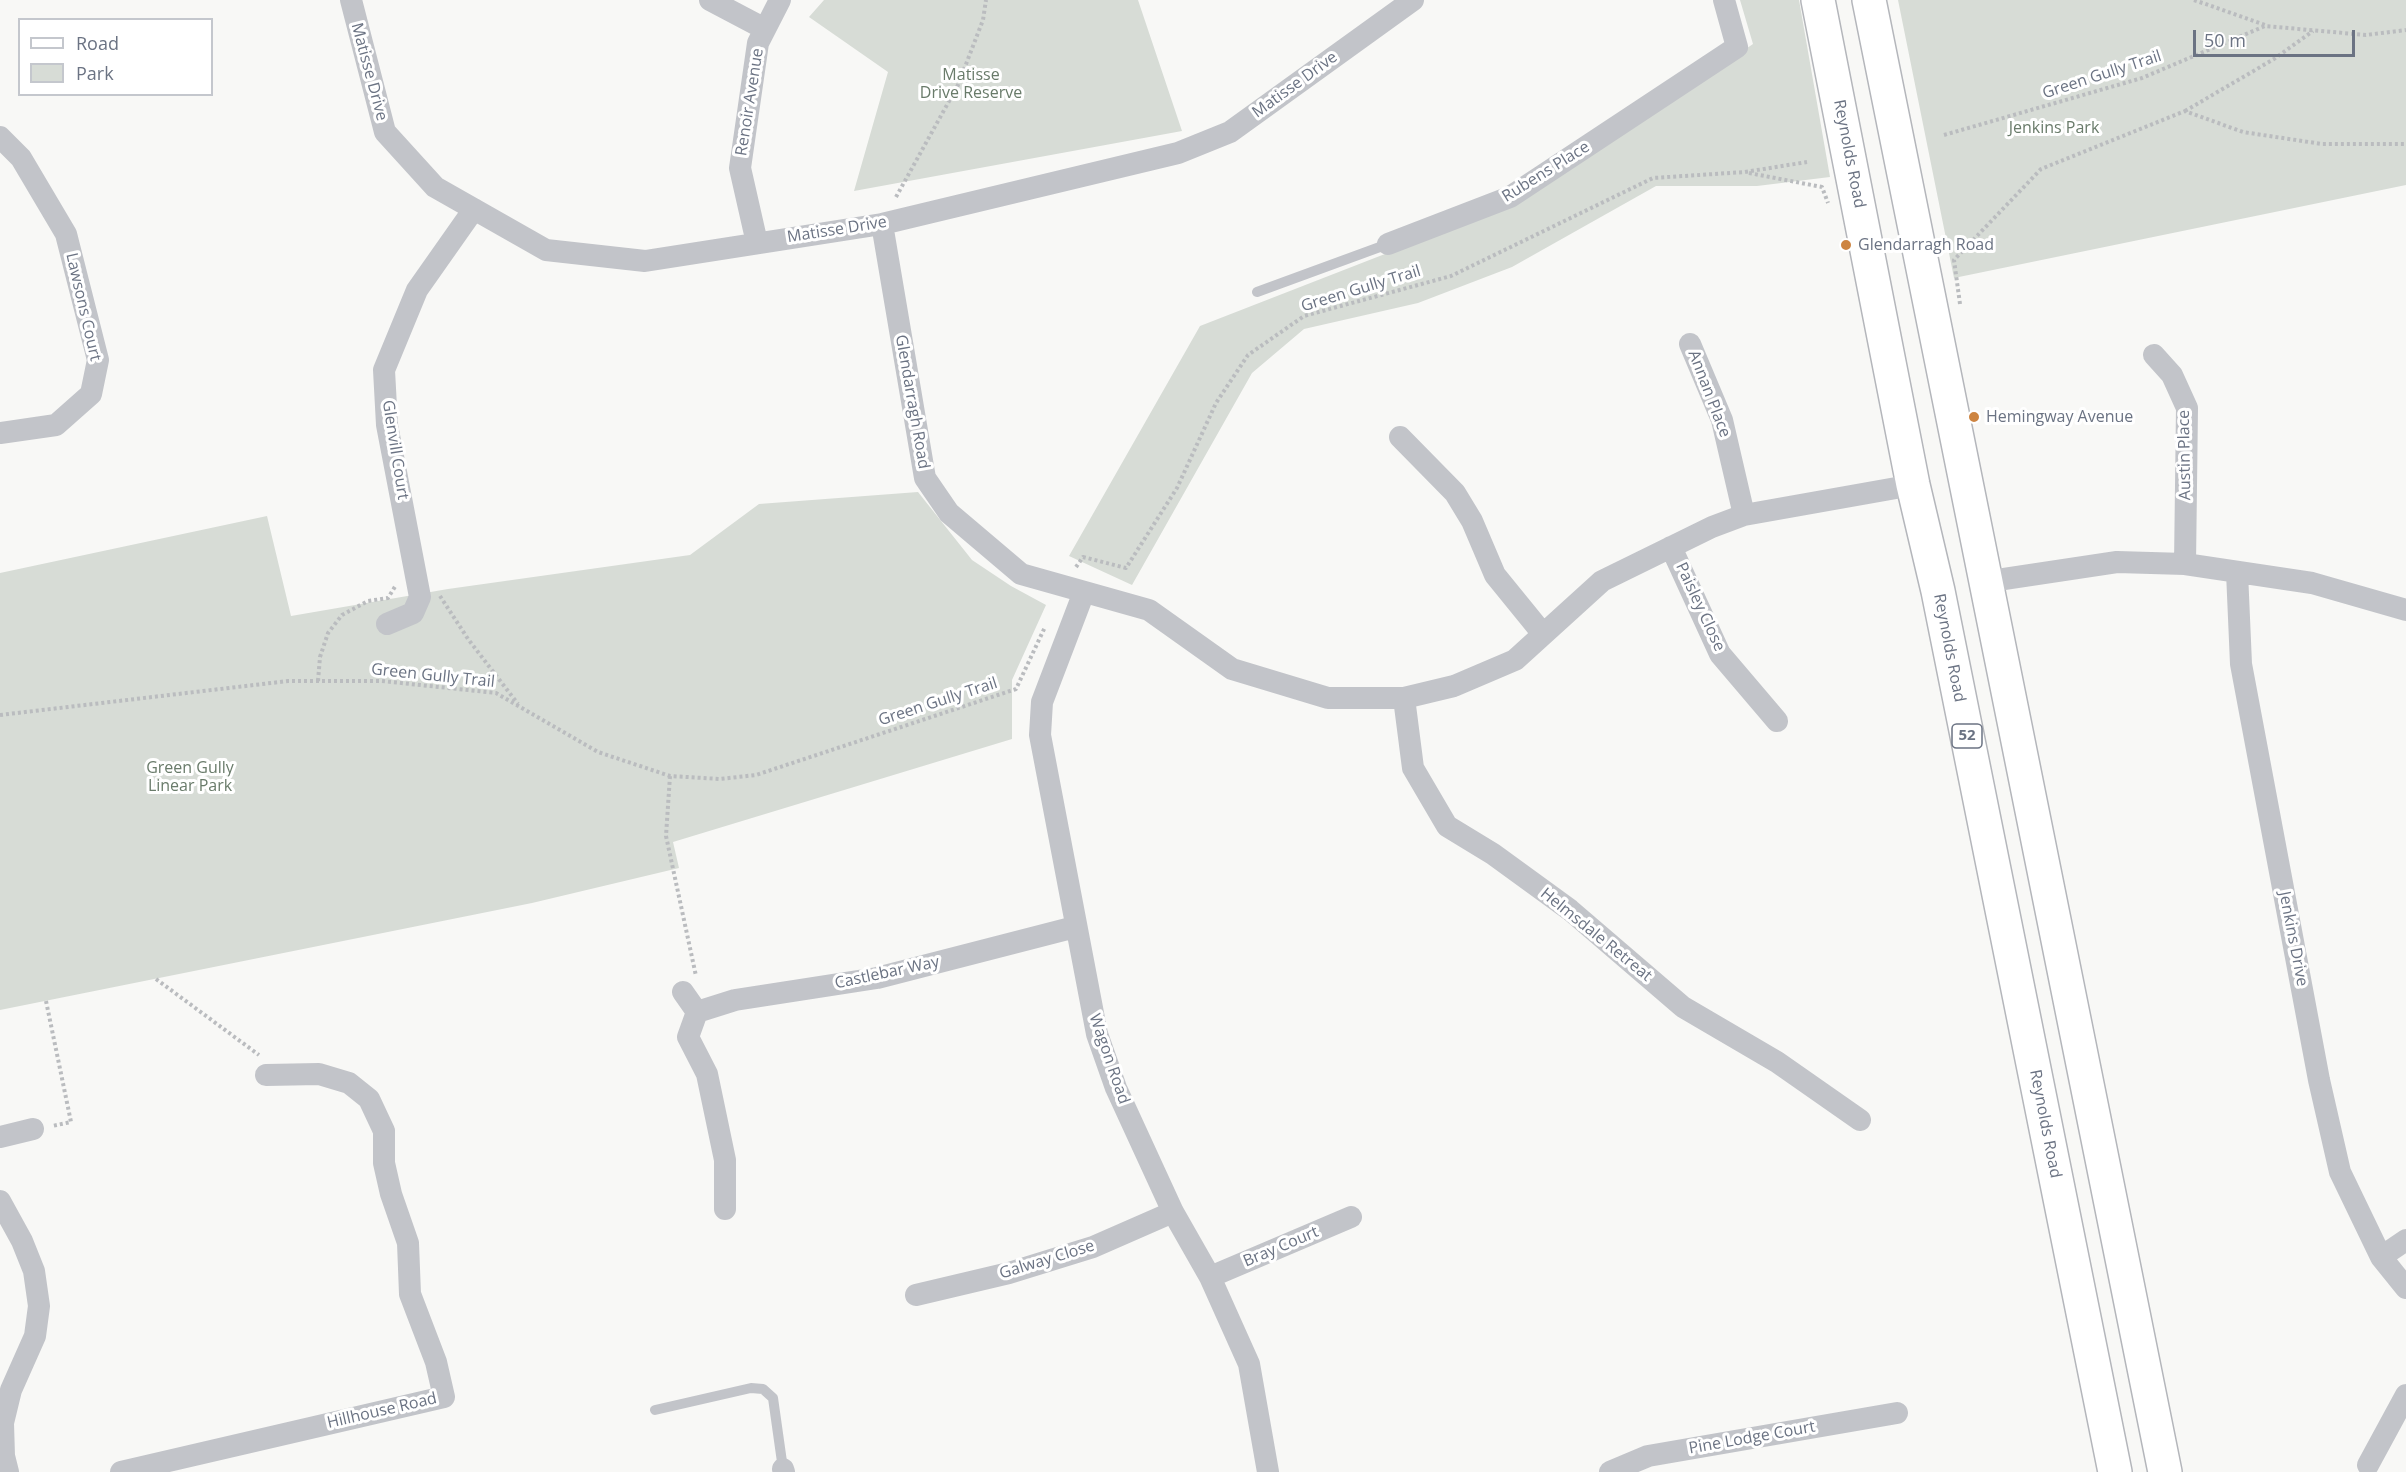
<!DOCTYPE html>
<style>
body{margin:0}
#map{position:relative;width:2406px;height:1472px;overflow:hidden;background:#f8f8f6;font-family:"Open Sans",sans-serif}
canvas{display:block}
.legend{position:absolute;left:18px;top:18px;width:195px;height:78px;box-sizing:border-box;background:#fff;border:2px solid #c4c7cd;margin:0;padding:8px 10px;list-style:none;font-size:18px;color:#6b7383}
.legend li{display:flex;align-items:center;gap:12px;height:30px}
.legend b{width:30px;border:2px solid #c4c7cd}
.scale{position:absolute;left:2193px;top:30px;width:162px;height:27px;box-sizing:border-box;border:3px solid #6b7383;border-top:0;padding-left:8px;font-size:18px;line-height:21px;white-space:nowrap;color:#6b7383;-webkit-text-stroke:4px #fff;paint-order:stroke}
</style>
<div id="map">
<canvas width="2406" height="1472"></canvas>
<ul class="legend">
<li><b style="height:8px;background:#fff"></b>Road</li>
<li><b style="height:16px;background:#d7dcd6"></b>Park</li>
</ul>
<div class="scale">50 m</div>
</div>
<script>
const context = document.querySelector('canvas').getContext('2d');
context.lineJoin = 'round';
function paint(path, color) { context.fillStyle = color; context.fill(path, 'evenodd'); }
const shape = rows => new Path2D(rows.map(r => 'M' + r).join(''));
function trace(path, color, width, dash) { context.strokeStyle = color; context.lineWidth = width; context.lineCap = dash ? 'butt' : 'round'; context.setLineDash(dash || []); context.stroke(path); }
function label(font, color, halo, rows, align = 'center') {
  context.font = font + ' "Open Sans",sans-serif'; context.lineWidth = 6; context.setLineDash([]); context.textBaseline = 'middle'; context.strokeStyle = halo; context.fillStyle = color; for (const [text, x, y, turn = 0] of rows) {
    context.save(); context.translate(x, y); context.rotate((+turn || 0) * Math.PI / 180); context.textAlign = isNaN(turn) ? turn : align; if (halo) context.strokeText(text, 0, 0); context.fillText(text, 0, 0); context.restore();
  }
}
paint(shape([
 [824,0,1138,0,1182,131,854,191,888,72,809,17],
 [1740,0,1799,0,1830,177,1757,186,1656,186,1512,267,1418,303,1304,329,1252,373,1132,585,1069,556,1200,326,1521,201,1753,44],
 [1898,0,2406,0,2406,185,1954,278],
 [918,492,972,560,1011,586,1046,605,1012,680,1012,739,673,842,679,868,532,903,0,1010,0,573,267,516,291,616,448,589,690,555,759,504]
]), '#d7dcd6');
const primary = shape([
 [1818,0,1913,485,1938,591,2115,1472],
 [1869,0,2165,1472]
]);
trace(primary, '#b4b6bb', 36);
trace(shape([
 [2194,0,2265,25],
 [2185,111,2274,59,2313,31],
 [1944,135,2142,78,2265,26,2366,35,2406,30],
 [1749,173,1822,187,1828,203],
 [896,197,958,85,983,20,986,0],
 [1960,304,1954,260,2041,169,2185,111,2243,132,2322,144,2406,144],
 [1076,567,1083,557,1126,568,1177,488,1216,403,1248,355,1304,316,1451,276,1653,178,1745,172,1807,162],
 [440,596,468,639,518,704],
 [318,681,320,657,328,633,342,615,368,601,388,598,396,585],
 [0,715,288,681,382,681,496,693,598,752,670,776,720,779,756,775,1016,689,1045,627],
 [670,776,666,836,696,976],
 [156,979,259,1055],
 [46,1001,71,1122,52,1126]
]), '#babcbf', 4, [3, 3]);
trace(shape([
 [1257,292,1388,244],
 [655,1410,751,1388,763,1389,773,1398,783,1469]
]), '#c2c4c9', 10);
trace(shape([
 [351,0,385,132,435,187,546,250,645,261,882,224,1178,153,1230,132,1413,0],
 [710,0,765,29],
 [0,137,21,158,66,234,98,360,91,394,56,425,0,433],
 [882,224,925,478,949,513,1021,574,1149,610,1232,669,1328,698,1404,698,1454,686,1515,660,1602,581,1712,527,1744,515,1913,485],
 [757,243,740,168,758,43,780,0],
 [1388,244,1510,197,1737,47,1724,0],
 [1690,344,1722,420,1744,515],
 [2154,355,2172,375,2187,408,2185,564],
 [1400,437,1455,493,1472,521,1495,575,1543,634],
 [1671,547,1720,654,1777,721],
 [2237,572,2241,664,2319,1080,2340,1172,2381,1257,2406,1288],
 [1984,582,2117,562,2185,564,2312,583,2406,610],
 [1084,592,1042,702,1040,735,1097,1034,1116,1088,1173,1212,1210,1277,1249,1364,1268,1472],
 [387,624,413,613,420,597,387,425,384,370,417,290,474,209],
 [1404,698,1413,768,1447,826,1493,854,1570,910,1683,1007,1777,1062,1860,1120],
 [683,992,697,1012],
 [0,1137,33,1129],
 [0,1201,22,1241,34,1271,39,1306,35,1336,11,1390,3,1423,4,1456,8,1472],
 [725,1209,725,1160,707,1074,688,1037,697,1012,735,1000,877,978,1075,927],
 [2381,1257,2406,1240],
 [1210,1277,1351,1217],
 [916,1295,1009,1273,1093,1247,1173,1212],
 [2368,1465,2406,1395],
 [783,1469,784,1472],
 [121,1472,444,1397,436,1362,410,1294,408,1243,391,1194,384,1163,384,1131,369,1099,349,1083,319,1074,266,1075],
 [1610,1472,1648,1456,1897,1413]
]), '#c2c4c9', 22);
trace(primary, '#fff', 33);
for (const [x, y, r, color] of [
 [1846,245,6,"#cd8441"],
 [1974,417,6,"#cd8441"]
]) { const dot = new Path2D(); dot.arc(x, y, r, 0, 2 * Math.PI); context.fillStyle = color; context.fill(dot); trace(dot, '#fff', 2); }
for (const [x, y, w] of [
 [1967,736,30]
]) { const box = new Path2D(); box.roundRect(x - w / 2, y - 12, w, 24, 4.5); context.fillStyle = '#fff'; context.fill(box); trace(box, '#6b7383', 1.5); }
label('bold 15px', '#6b7383', null, [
 ["52",1967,736]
]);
label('16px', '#6b7383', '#fff', [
 ["Matisse Drive",369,72,75],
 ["Green Gully Trail",2102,75,-18],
 ["Matisse Drive",1295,85,-36],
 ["Renoir Avenue",750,102,-81],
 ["Reynolds Road",1849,154,79],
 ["Rubens Place",1546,172,-32],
 ["Matisse Drive",837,230,-9],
 ["Green Gully Trail",1361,289,-17],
 ["Lawsons Court",83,307,77],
 ["Annan Place",1709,394,69],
 ["Glendarragh Road",912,402,80],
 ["Glenvill Court",395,450,81],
 ["Austin Place",2185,455,-91],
 ["Paisley Close",1700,607,65],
 ["Reynolds Road",1949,648,79],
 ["Green Gully Trail",433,676,6],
 ["Green Gully Trail",938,702,-18],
 ["Helmsdale Retreat",1596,935,39],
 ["Jenkins Drive",2293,939,79],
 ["Castlebar Way",887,973,-12],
 ["Wagon Road",1109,1059,71],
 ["Reynolds Road",2045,1124,79],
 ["Bray Court",1281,1247,-23],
 ["Galway Close",1047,1260,-17],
 ["Hillhouse Road",382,1411,-13],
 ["Pine Lodge Court",1752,1438,-10]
]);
label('16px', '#697b6a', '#fff', [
 ["Matisse",971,75],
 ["Drive Reserve",971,93],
 ["Jenkins Park",2054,128],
 ["Green Gully",190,768],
 ["Linear Park",190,786]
]);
label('16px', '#6b7383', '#fff', [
 ["Glendarragh Road",1858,245],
 ["Hemingway Avenue",1986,417]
], 'left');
</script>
